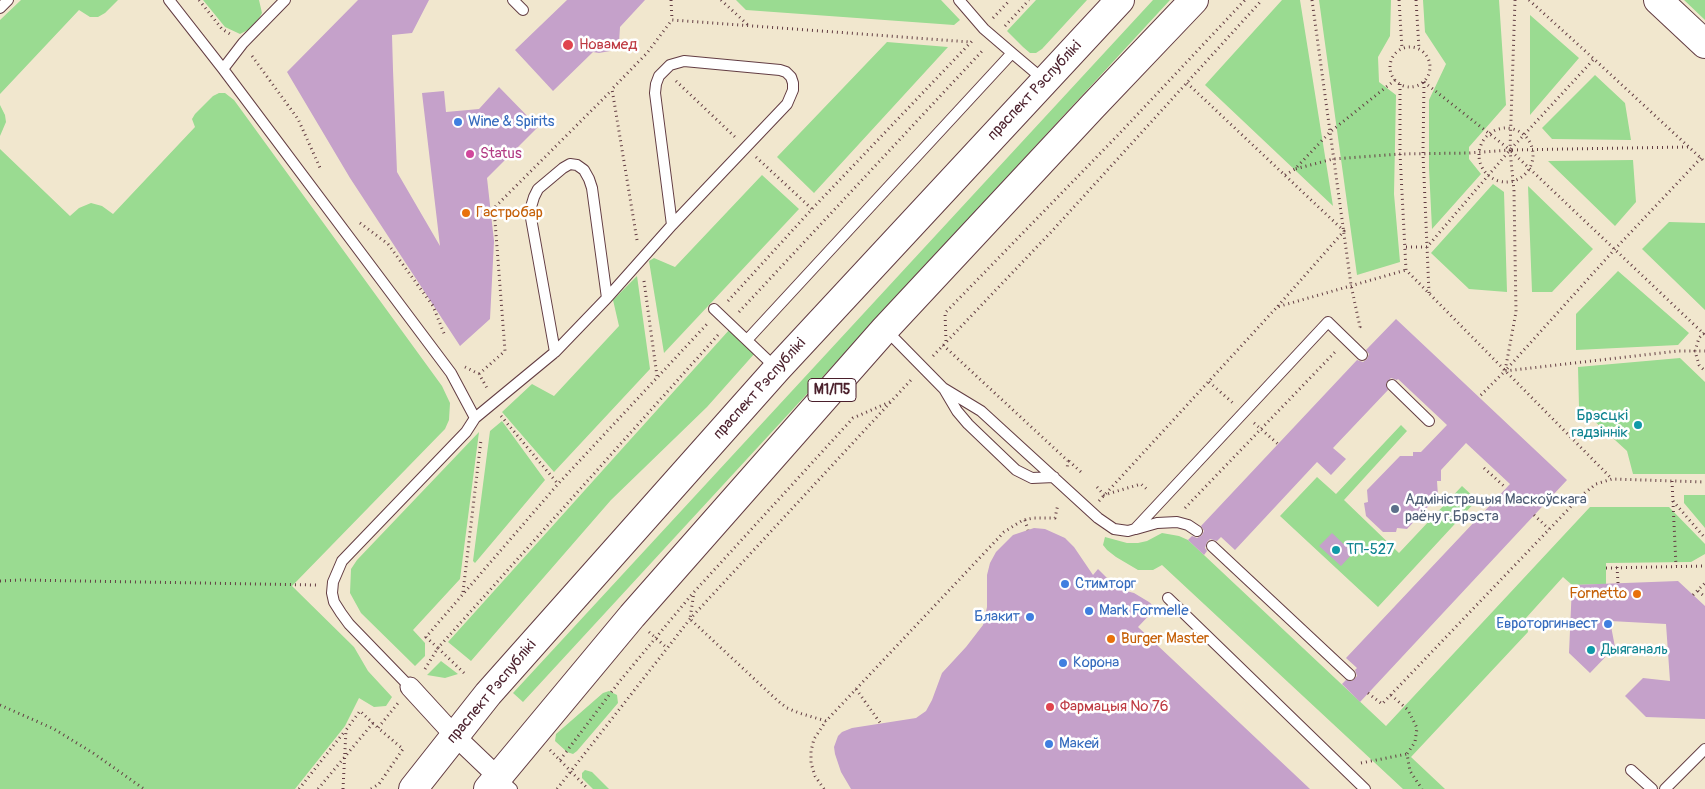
<!DOCTYPE html>
<meta charset="utf-8">
<style>
body{margin:0}
canvas{display:block;background:#f1e7ce}
</style>
<canvas width="1705" height="789"></canvas>
<script>
const context = document.querySelector('canvas').getContext('2d');
context.lineJoin = 'round';
function paint(path, color) { context.fillStyle = color; context.fill(path, 'evenodd'); }
const shape = rows => new Path2D(rows.map(r => 'M' + r).join(''));
function trace(path, color, width, dash) { context.strokeStyle = color; context.lineWidth = width; context.lineCap = dash ? 'butt' : 'round'; context.setLineDash(dash || []); context.stroke(path); }
function label(font, color, halo, rows, align = 'center') {
  context.font = font + ' Pangolin,sans-serif'; context.lineWidth = 5; context.setLineDash([]); context.textBaseline = 'middle'; context.strokeStyle = halo; context.fillStyle = color; for (const [text, x, y, turn = 0] of rows) {
    context.save(); context.translate(x, y); context.rotate((+turn || 0) * Math.PI / 180); context.textAlign = isNaN(turn) ? turn : align; if (halo) context.strokeText(text, 0, 0); context.fillText(text, 0, 0); context.restore();
  }
}
paint(shape([
 [21,0,118,0,105,13,98,17,90,17,79,10,0,94,0,20],
 [203,0,259,0,262,13,254,27,240,34,225,27],
 [736,0,941,0,960,20,954,25,746,10],
 [1036,0,1087,0,1042,49,1036,53,1030,53,1023,47,1007,31],
 [1153,0,1170,0,523,702,513,693],
 [1282,0,1300,0,1333,206,1205,85],
 [1319,0,1391,0,1390,36,1378,57,1379,82,1396,95,1394,194,1400,262,1357,275],
 [1423,0,1499,0,1506,105,1469,147,1469,159,1481,174,1432,229,1429,168,1429,100,1446,64,1425,32],
 [1684,0,1705,0,1705,20],
 [1530,15,1579,58,1530,115],
 [887,42,948,47,814,193,777,157],
 [1595,75,1625,103,1631,140,1552,139,1542,128],
 [219,93,225,93,234,100,442,386,450,403,449,420,445,429,292,586,354,647,368,671,392,697,386,706,374,707,359,698,345,726,295,789,0,789,0,149,70,216,79,208,91,203,102,206,113,214,195,127,192,119,195,114,213,96],
 [0,105,5,115,6,122,0,136],
 [1633,160,1636,202,1615,226,1548,161],
 [762,175,799,209,664,353,649,261,654,258,675,267],
 [1493,184,1504,192,1507,292,1469,289,1431,253],
 [1528,186,1593,249,1552,292,1532,292],
 [1669,222,1705,223,1705,310,1642,249],
 [1618,271,1689,333,1678,345,1576,350,1576,314],
 [637,276,650,369,554,472,502,412,532,384,554,396,619,326,613,300],
 [730,329,755,353,707,407,611,500,471,661,448,642],
 [1680,358,1705,382,1705,474,1633,474,1627,451,1579,407,1578,367],
 [502,421,545,480,475,563,473,561,490,431],
 [1401,425,1407,431,1344,500,1399,553,1462,486,1477,500,1378,607,1280,516,1317,477,1336,494],
 [479,432,460,579,413,630,425,643,425,656,415,666,361,613,350,593,351,569,357,560],
 [1684,495,1705,495,1705,528,1684,503],
 [1590,507,1669,507,1705,544,1705,554,1691,562,1606,563,1606,584,1572,585,1563,577,1526,618,1528,632,1411,757,1445,789,1403,789,1162,565,1153,570,1138,570,1116,557,1107,550,1103,545,1105,537,1127,543,1138,543,1147,541,1162,533,1179,536,1188,540,1386,726],
 [441,661,458,674,445,678,427,675],
 [609,691,617,695,618,703,577,751,573,754,567,752,555,741,556,734,603,693],
 [585,770,592,772,609,789,593,789,582,778,582,773]
]), '#9adb91');
paint(shape([
 [358,0,429,0,412,33,392,35,393,70,397,172,440,246,422,93,444,91,446,112,479,109,499,87,538,127,487,178,494,241,490,319,460,346,350,178,287,72],
 [567,0,645,0,620,27,619,43,616,47,610,51,599,53,593,52,553,91,515,50],
 [1396,319,1567,480,1360,702,1342,684,1346,680,1352,681,1357,676,1355,670,1357,668,1346,658,1510,484,1466,443,1441,470,1441,481,1437,481,1438,496,1407,529,1397,528,1396,532,1383,532,1366,516,1364,503,1368,502,1367,490,1400,456,1413,456,1413,452,1421,452,1447,425,1398,379,1397,380,1391,378,1386,383,1388,390,1333,448,1346,459,1331,475,1317,462,1235,550,1221,537,1217,541,1210,539,1207,542,1205,548,1207,551,1204,555,1188,540,1192,536,1197,538,1202,535,1204,531,1201,526,1357,360,1363,362,1367,359,1369,354,1366,350],
 [1034,528,1045,529,1065,538,1074,547,1093,575,1098,569,1118,589,1134,593,1149,602,1156,608,1138,627,1310,789,851,789,841,772,835,754,834,747,838,736,842,732,852,728,916,718,926,711,932,700,942,673,966,647,983,625,987,607,987,575,990,563,996,552,1013,535],
 [1332,533,1353,553,1341,566,1319,546],
 [1678,581,1705,606,1705,719,1646,717,1625,696,1643,678,1670,681,1666,624,1610,621,1615,647,1590,673,1569,653,1572,585]
]), '#c5a1ca');
const service = shape([
 [169,0,223,69,451,373,475,418,466,432,342,561,333,582,332,593,334,602,341,613,349,624,410,687],
 [513,0,523,10],
 [959,0,984,29,1012,53],
 [0,8,8,0],
 [223,69,243,43,285,0],
 [714,309,776,368],
 [885,329,943,388,981,411,1098,518,1114,529,1128,531,1135,529,1328,322,1362,355],
 [747,340,1012,53,1044,80],
 [555,352,531,218,531,207,534,197,538,189,563,168,570,164,577,165,584,170,589,179,592,188,607,298],
 [1392,385,1429,421],
 [944,389,957,411,968,424,1016,470,1032,478,1054,477],
 [475,418,555,352,607,298,672,225,787,104,793,90,793,83,791,77,786,72,780,70,684,61,670,65,659,76,656,84,655,93,672,225],
 [1136,529,1157,523,1177,522,1188,525,1197,531],
 [1212,546,1350,675],
 [1168,598,1365,789],
 [1631,770,1652,789],
 [499,777,512,789],
 [1665,789,1705,749]
]);
const minor = shape([
 [410,687,454,735,498,777]
]);
const trunk = shape([
 [1658,0,1705,44],
 [413,789,488,694,777,369,1120,0],
 [488,789,632,616,885,329,1093,106,1194,0]
]);
trace(service, '#633d43', 12);
trace(minor, '#633d43', 21);
trace(trunk, '#633d43', 30);
trace(shape([
 [199,0,222,29,230,34],
 [671,0,672,20],
 [721,0,748,25],
 [1312,0,1351,285,1360,327,1357,330],
 [1399,0,1402,49],
 [1416,0,1419,49],
 [1529,0,1594,59],
 [993,18,1010,0],
 [1005,26,1029,0],
 '1390 67a20 20 0 1 1 40 0a20 20 0 1 1-40 0Z',
 [252,56,298,119,321,170],
 [1395,80,1330,132,1295,169,1333,159,1400,154,1469,153,1510,150,1515,0],
 [676,81,735,137],
 [1424,82,1510,150,1514,191,1516,312,1505,371,1479,397],
 [1424,82,1423,154,1429,293],
 [1187,83,1344,231,1277,307],
 [1400,84,1400,154,1406,270,1612,479],
 '1479 155a27 27 0 1 1 54 0a27 27 0 1 1-54 0Z',
 [1688,147,1510,150,1705,335],
 [756,157,812,209],
 [1701,158,1615,249,1505,371,1678,351,1705,351],
 [1285,175,1295,169],
 [360,223,388,244,433,306,445,336],
 [637,240,612,89,647,53,672,20,970,42],
 [1406,247,1427,247,1510,150,1594,59,1705,162],
 [644,281,657,376],
 [728,301,812,209,974,39],
 [739,312,984,49],
 [1704,333,1699,338,1695,351,1699,365,1705,371],
 [946,341,945,313,1120,133,1245,0],
 [943,345,1068,461,1067,469],
 [933,356,1053,230,1262,0],
 [465,367,479,374,487,388],
 [479,374,505,351,494,208,612,90],
 [1209,382,1233,403],
 [890,402,853,418,694,592,690,619,778,701,787,708,799,713,826,721,1004,532,1023,520,1034,518,1055,518,1058,504],
 [501,416,558,484],
 [1254,423,1278,444],
 [1069,461,1081,472],
 [1484,468,1506,488],
 [1672,481,1676,566],
 [1097,487,1104,495,1141,484,1149,491],
 [1099,501,1277,307,1406,270],
 [1673,501,1705,538],
 [1185,508,1337,350],
 [1534,515,1549,529],
 [1025,520,1028,530],
 [1617,567,1618,583],
 [1606,568,1705,566],
 [0,581,21,580,317,585],
 [1698,591,1705,597],
 [463,592,481,440],
 [1693,595,1705,583],
 [649,632,667,648],
 [425,669,438,648,426,637,558,484,707,324],
 [464,673,438,648,718,335],
 [856,689,881,724],
 [1368,693,1382,704,1581,496,1596,484,1612,479,1705,482],
 [1391,695,1408,710,1417,728,1415,742,1407,754,1410,771,1422,789],
 [0,705,54,729,93,753,144,789],
 [550,750,588,789],
 [560,760,619,682,693,593],
 [1361,763,1407,754],
 [299,789,345,731],
 [318,789,373,723],
 [343,789,346,730,360,711,378,728],
 [371,789,379,784,403,749,378,728,398,703],
 [557,789,690,619,911,380],
 [824,789,815,776,811,763,811,751,814,739,826,721]
]), '#633d43', 3, [1, 4]);
trace(service, '#fff', 10);
trace(minor, '#fff', 19);
trace(trunk, '#fff', 28);
for (const [x, y, r, color] of [
 [568,45,6,"#e0444e"],
 [458,122,5,"#3f7fe0"],
 [470,154,5,"#d1479c"],
 [466,213,5,"#e8710a"],
 [1638,425,5,"#0f9aa8"],
 [1395,509,5,"#5c6f8a"],
 [1336,550,5,"#0f9aa8"],
 [1065,584,5,"#3f7fe0"],
 [1637,594,5,"#e8710a"],
 [1089,611,5,"#3f7fe0"],
 [1030,617,5,"#3f7fe0"],
 [1608,624,5,"#3f7fe0"],
 [1111,639,5,"#e8710a"],
 [1591,650,5,"#0f9aa8"],
 [1063,663,5,"#3f7fe0"],
 [1050,707,5,"#e0444e"],
 [1049,744,5,"#3f7fe0"]
]) { const dot = new Path2D(); dot.arc(x, y, r, 0, 2 * Math.PI); context.fillStyle = color; context.fill(dot); trace(dot, '#fff', 2); }
for (const [x, y, w] of [
 [832,390,48]
]) { const box = new Path2D(); box.roundRect(x - w / 2, y - 11.5, w, 23, 4); context.fillStyle = '#fff'; context.fill(box); trace(box, '#4a1f2b', 1); }
label('bold 14px', '#4a1f2b', null, [
 ["М1/П5",832,390]
]);
label('15px', '#be3a42', '#fff', [
 ["Новамед",579,45],
 ["Фармацыя № 76",1060,707]
], 'left');
label('15px', '#4a1f2b', '#fff', [
 ["праспект Рэспублікі",1035,91,-47],
 ["праспект Рэспублікі",760,389,-48],
 ["праспект Рэспублікі",492,692,-50]
]);
label('15px', '#366cbe', '#fff', [
 ["Wine & Spirits",468,122],
 ["Стимторг",1075,584],
 ["Mark Formelle",1099,611],
 ["Блакит",1020,617,"right"],
 ["Евроторгинвест",1598,624,"right"],
 ["Корона",1073,663],
 ["Макей",1059,744]
], 'left');
label('15px', '#b23c85', '#fff', [
 ["Status",480,154]
], 'left');
label('15px', '#c56008', '#fff', [
 ["Гастробар",476,213],
 ["Fornetto",1627,594,"right"],
 ["Burger Master",1121,639]
], 'left');
label('15px', '#0d838f', '#fff', [
 ["Брэсцкі",1628,416,"right"],
 ["гадзіннік",1628,433,"right"],
 ["ТП-527",1346,550],
 ["Дыяганаль",1601,650]
], 'left');
label('15px', '#4e5e75', '#fff', [
 ["Адміністрацыя Маскоўскага",1405,500],
 ["раёну г.Брэста",1405,517]
], 'left');
</script>
